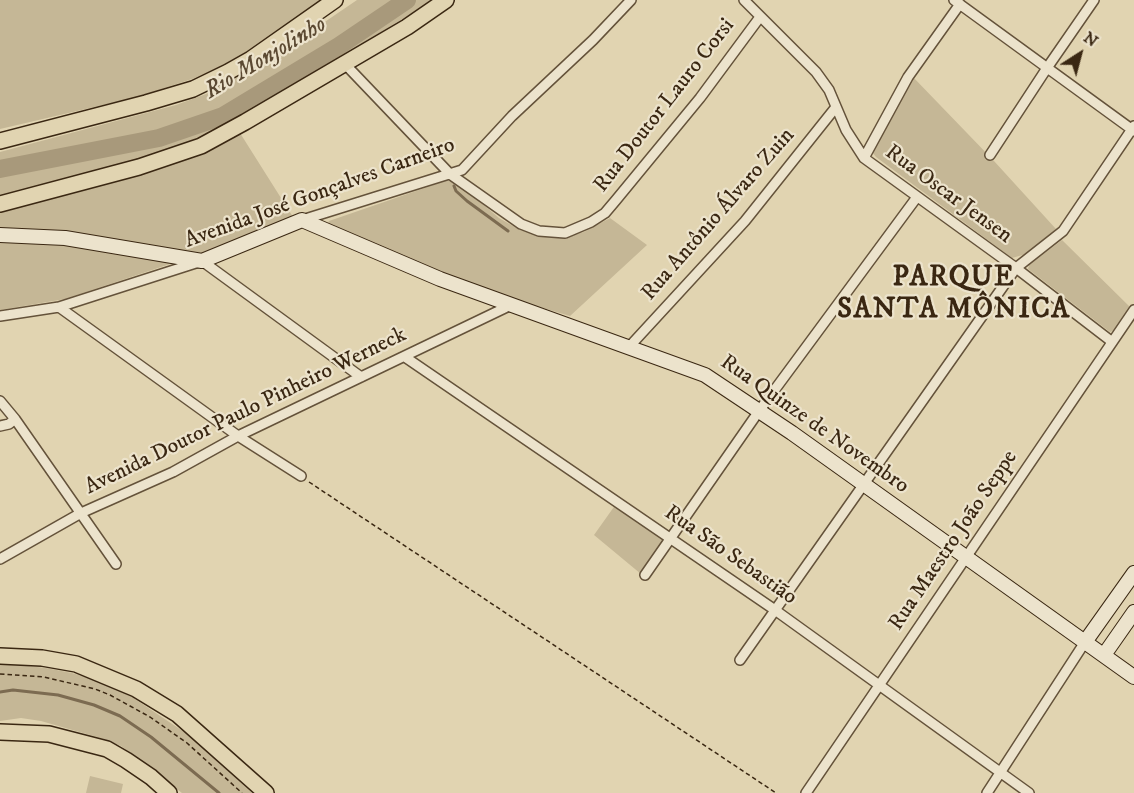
<!DOCTYPE html>
<meta charset="utf-8">
<style>
body{margin:0}
#map{position:relative;width:1134px;height:793px;overflow:hidden;background:#e1d4b1;font-family:"IM FELL DW Pica",serif}
canvas{display:block}
.north{position:absolute;left:1050px;top:24px;width:60px;height:60px;-webkit-text-stroke:4px #ece3cc;paint-order:stroke;rotate:36deg;font-size:16px;font-weight:700;line-height:24px;text-align:center;color:#3a2712}
.north::after{content:'';display:block;margin:auto;width:21px;height:27px;background:#3a2712;clip-path:polygon(50% 0,100% 100%,50% 72%,0 100%)}
</style>
<div id="map">
<canvas width="1134" height="793"></canvas>
<div class="north">N</div>
</div>
<script>
const context = document.querySelector('canvas').getContext('2d');
context.lineJoin = 'round';
function paint(path, color) { context.fillStyle = color; context.fill(path, 'evenodd'); }
const shape = rows => new Path2D(rows.map(r => 'M' + r).join(''));
function trace(path, color, width, dash) { context.strokeStyle = color; context.lineWidth = width; context.lineCap = dash ? 'butt' : 'round'; context.setLineDash(dash || []); context.stroke(path); }
function label(font, color, halo, rows, align = 'center') {
  context.font = font + ' "IM FELL DW Pica",serif'; context.lineWidth = 4.5; context.setLineDash([]); context.textBaseline = 'middle'; context.strokeStyle = halo; context.fillStyle = color; for (const [text, x, y, turn = 0] of rows) {
    context.save(); context.translate(x, y); context.rotate((+turn || 0) * Math.PI / 180); context.textAlign = isNaN(turn) ? turn : align; if (halo) context.strokeText(text, 0, 0); context.fillText(text, 0, 0); context.restore();
  }
}
paint(shape([
 [0,0,322,0,230,63,192,79,137,97,0,129],
 [357,0,433,0,302,81,219,129,155,155,0,198,0,152,176,105,206,94,266,62],
 [912,76,994,161,1056,229,1026,254,1012,258,876,157,872,152,874,145],
 [240,133,293,217,203,255,0,233,0,211,151,171],
 [448,180,457,182,499,218,520,230,540,236,566,237,584,232,610,218,647,245,570,316,506,297,338,230,328,223,329,221],
 [0,239,75,244,173,263,65,299,0,310],
 [1062,240,1131,308,1116,330,1110,332,1028,269,1029,265],
 [616,504,662,538,663,543,641,574,594,535],
 [0,663,46,668,72,673,101,682,132,697,190,736,252,793,182,793,136,757,121,746,104,739,41,721,21,718,0,721],
 [90,776,123,784,121,793,86,793]
]), '#c5b796');
trace(shape([
 [454,186,456,191,467,201,508,231],
 [0,692,13,690,58,695,94,705,120,716,151,737,219,793]
]), '#7c6b51', 3);
trace(shape([
 [0,169,159,138,223,116,339,46,407,0]
]), '#a8997b', 18);
const minor = shape([
 [744,0,816,72,829,90,846,130,864,158,1016,268,1111,341],
 [954,0,1134,131],
 [344,63,450,174,521,224,539,231,565,233,591,222,605,213,616,200,700,98,760,17],
 [990,155,1047,68,1094,0],
 [864,158,908,77,960,4],
 [302,220,462,170,512,116,593,40,631,0],
 [59,307,238,436,301,476],
 [0,316,59,307,202,261,361,377],
 [629,347,745,221,836,107],
 [405,357,775,610,1029,793],
 [0,401,15,419,116,564],
 [0,426,9,424,15,419],
 [0,559,81,513,173,472,238,436,511,305],
 [645,575,759,411,917,197],
 [740,660,1016,268,1063,231,1134,126],
 [806,793,1134,310],
 [987,793,1085,642]
]);
const secondary = shape([
 [0,235,65,238,202,261,302,220,440,279,705,375,792,433,1134,677],
 [1085,642,1134,573],
 [1104,655,1134,612]
]);
const primary = shape([
 [0,141,146,103,193,89,228,72,251,59,335,0],
 [0,204,139,167,201,146,245,122,407,27,446,0],
 [0,656,42,658,76,664,136,689,177,714,266,793],
 [0,732,49,734,107,749,126,760,151,777,169,793]
]);
trace(minor, '#64523a', 12);
trace(secondary, '#3a2712', 16);
trace(primary, '#3a2712', 18);
trace(shape([
 [309,482,776,793],
 [0,674,44,677,95,689,110,695,150,717,187,743,242,793]
]), '#3a2712', 1.5, [4.5, 3]);
trace(minor, '#ece3cc', 9);
trace(secondary, '#ece3cc', 14);
trace(primary, '#e1d4b1', 15);
label('22px', '#3a2712', '#ece3cc', [
 ["Rua Doutor Lauro Corsi",665,106,-52],
 ["Avenida José Gonçalves Carneiro",320,194,-20],
 ["Rua Oscar Jensen",948,195,36],
 ["Rua Antônio Álvaro Zuin",719,215,-49],
 ["Avenida Doutor Paulo Pinheiro Werneck",246,412,-26],
 ["Rua Quinze de Novembro",814,425,35],
 ["Rua Maestro João Seppe",954,541,-56],
 ["Rua São Sebastião",730,556,35]
]);
label('italic 24px', '#5b4932', '#ece3cc', [
 ["Rio Monjolinho",266,59,-31]
]);
context.letterSpacing = '1.5px';
label('bold 28px', '#3a2712', '#ece3cc', [
 ["PARQUE",954,279],
 ["SANTA MÔNICA",954,311]
]);
context.letterSpacing = '0px';
</script>
